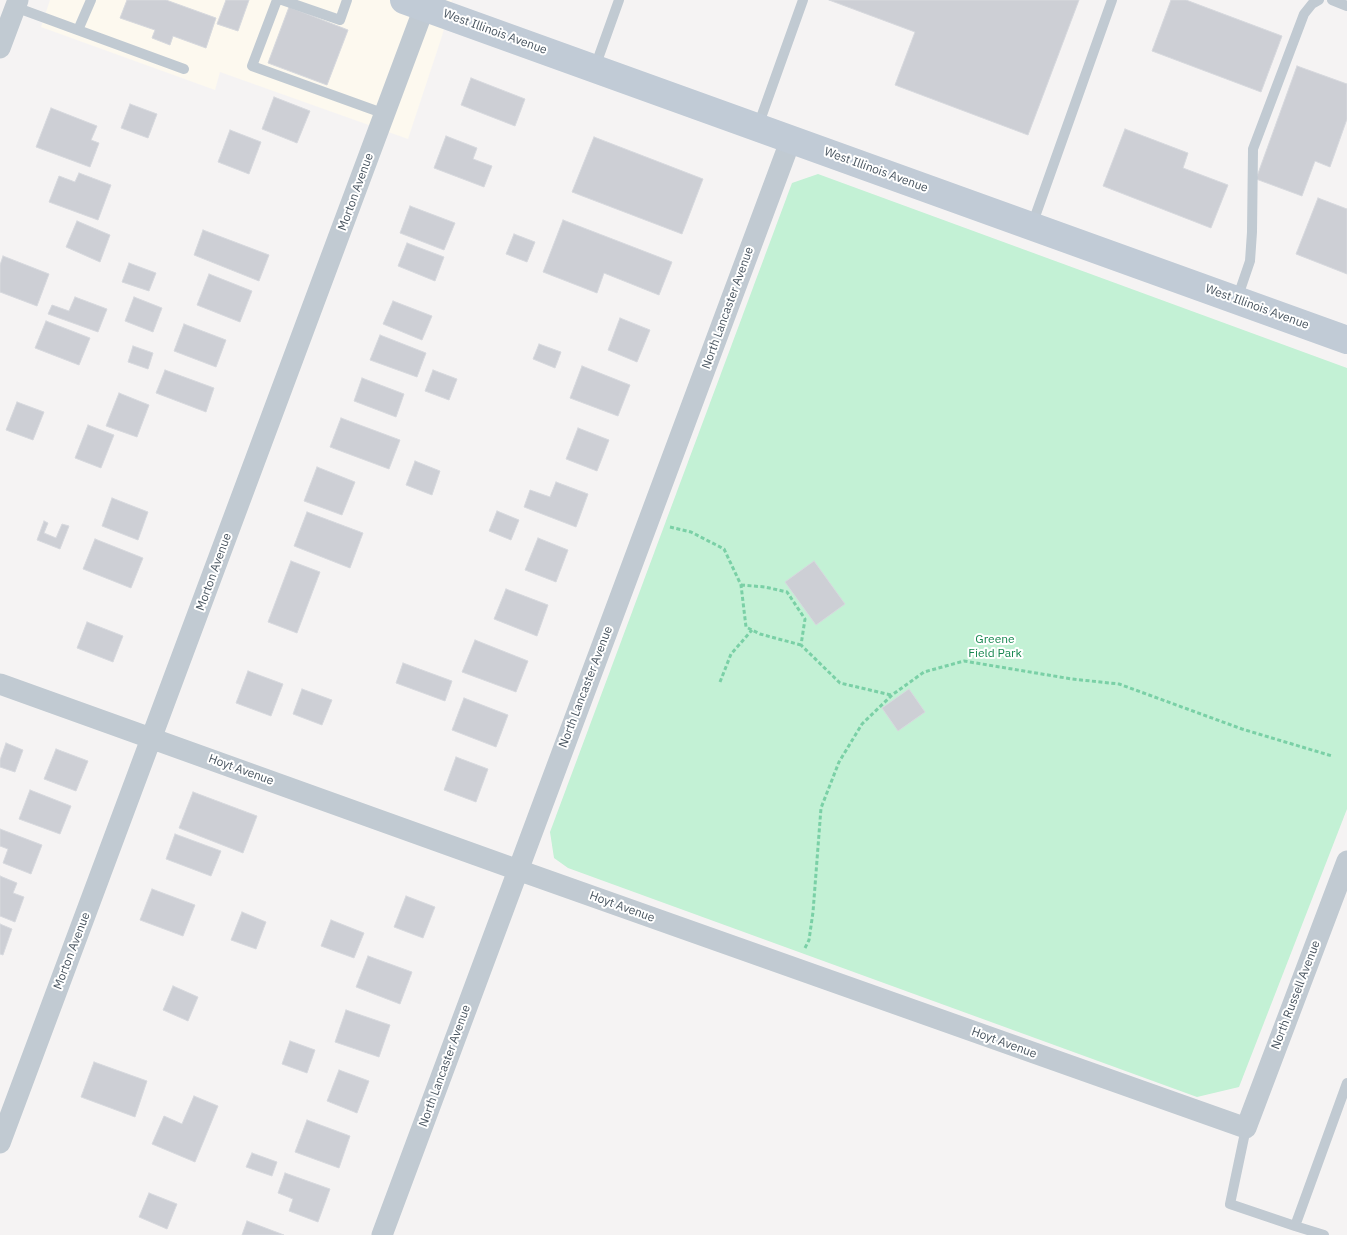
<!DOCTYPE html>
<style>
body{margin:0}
canvas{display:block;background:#f5f3f3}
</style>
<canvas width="1347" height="1235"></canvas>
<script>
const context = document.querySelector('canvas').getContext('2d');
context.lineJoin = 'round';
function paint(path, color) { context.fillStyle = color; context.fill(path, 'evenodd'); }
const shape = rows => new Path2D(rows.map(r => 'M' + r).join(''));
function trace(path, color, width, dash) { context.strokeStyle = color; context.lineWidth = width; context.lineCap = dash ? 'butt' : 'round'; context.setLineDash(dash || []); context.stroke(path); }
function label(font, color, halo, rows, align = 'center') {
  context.font = font + ' "IBM Plex Sans",sans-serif'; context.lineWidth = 4; context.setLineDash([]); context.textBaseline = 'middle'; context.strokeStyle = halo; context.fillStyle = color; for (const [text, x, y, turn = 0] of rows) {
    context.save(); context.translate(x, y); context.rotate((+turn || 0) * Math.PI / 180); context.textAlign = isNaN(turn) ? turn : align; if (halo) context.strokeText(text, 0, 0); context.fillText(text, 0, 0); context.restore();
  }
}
paint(shape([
 [50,0,452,0,442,36,408,139,220,72,215,90,41,27]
]), '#fdf9ef');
paint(shape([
 [818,174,1347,368,1347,809,1239,1087,1197,1097,568,868,554,858,550,832,792,183]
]), '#c3f1d5');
const building = shape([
 [127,0,166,0,216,18,206,48,173,36,170,45,152,38,155,30,120,18,127,0],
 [226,0,249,0,238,31,217,24,226,0],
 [829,0,1079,0,1028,135,895,85,915,32,829,0],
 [1171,0,1186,0,1282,36,1261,92,1152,51,1171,0],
 [289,7,348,30,327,85,268,63,289,7],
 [1297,66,1347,84,1347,119,1330,167,1315,161,1302,196,1256,179,1297,66],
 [471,78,525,99,515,126,461,105,471,78],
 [274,97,310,111,297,143,262,129,274,97],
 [130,104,157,114,148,138,121,128,130,104],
 [51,108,97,126,91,140,99,143,90,167,36,147,51,108],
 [1125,129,1188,153,1183,168,1228,185,1211,228,1103,186,1125,129],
 [230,130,261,142,249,174,218,162,230,130],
 [446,136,477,148,473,159,492,166,484,187,434,168,446,136],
 [594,137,703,179,682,234,572,192,594,137],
 [79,173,111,185,98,220,49,202,59,176,75,182,79,173],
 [1318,198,1347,209,1347,274,1296,254,1318,198],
 [410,206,455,223,444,250,400,233,410,206],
 [563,220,672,262,659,295,604,273,597,293,543,272,563,220],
 [77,221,110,235,100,262,66,247,77,221],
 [203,230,269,255,259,281,194,255,203,230],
 [514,234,535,242,527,262,506,254,514,234],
 [407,243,444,257,435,281,398,266,407,243],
 [3,256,49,274,37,306,0,292,0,265,3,256],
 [129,263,156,273,149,291,122,282,129,263],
 [209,274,252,291,240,322,197,305,209,274],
 [75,297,107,309,98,332,48,314,52,305,69,311,75,297],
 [134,297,162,308,153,332,125,321,134,297],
 [393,301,432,316,422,340,383,324,393,301],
 [620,318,650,330,637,362,608,350,620,318],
 [46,321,90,338,79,365,35,348,46,321],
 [184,324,226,340,216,367,174,351,184,324],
 [380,335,426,353,417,377,370,360,380,335],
 [539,344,561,352,555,368,533,359,539,344],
 [133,346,153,353,148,369,128,362,133,346],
 [582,366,630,385,618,416,570,398,582,366],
 [165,370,214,388,206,412,156,393,165,370],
 [433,370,457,379,449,400,425,391,433,370],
 [362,378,404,394,396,417,354,401,362,378],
 [119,393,149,405,137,437,106,426,119,393],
 [17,402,44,412,33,440,6,430,17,402],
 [341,418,400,440,389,469,330,447,341,418],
 [88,425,114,435,101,468,75,458,88,425],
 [578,428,609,440,597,471,566,459,578,428],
 [415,461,440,471,432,495,406,485,415,461],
 [317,467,355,482,342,515,304,501,317,467],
 [556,482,588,494,576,527,524,507,530,490,550,497,556,482],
 [112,498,148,512,138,540,102,526,112,498],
 [497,511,519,520,511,540,489,531,497,511],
 [307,512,363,533,350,568,294,546,307,512],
 [44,521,48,523,44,533,56,538,62,524,69,526,60,549,37,540,44,521],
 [538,538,568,550,556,582,525,570,538,538],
 [95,539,143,558,131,588,83,569,95,539],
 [291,561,320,572,297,633,268,622,291,561],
 [814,561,845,604,816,625,785,582,814,561],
 [506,589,548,605,537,636,494,619,506,589],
 [87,622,123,636,113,662,77,648,87,622],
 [475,640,528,661,516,692,462,672,475,640],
 [403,663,452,681,445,701,396,683,403,663],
 [248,671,283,684,271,716,236,703,248,671],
 [302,689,332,700,322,725,293,714,302,689],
 [909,689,925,712,898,731,882,708,909,689],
 [464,698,508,715,496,747,452,730,464,698],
 [6,743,23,750,15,772,0,767,0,760,6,743],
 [56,749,88,761,76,791,44,779,56,749],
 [456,757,488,769,476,802,444,790,456,757],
 [30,790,71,806,60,834,19,819,30,790],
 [193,792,257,816,243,853,179,828,193,792],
 [0,829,42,845,31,874,3,863,8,849,0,846,0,829],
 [175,834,221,851,211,876,166,859,175,834],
 [0,876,17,883,13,893,24,897,15,922,0,916,0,876],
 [152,889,195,905,183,936,140,920,152,889],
 [406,896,435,907,423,938,394,927,406,896],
 [242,912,266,922,256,949,231,940,242,912],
 [331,920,364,933,354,958,321,946,331,920],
 [0,924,12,929,3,955,0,954,0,924],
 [368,956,412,972,400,1004,356,987,368,956],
 [173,986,198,997,188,1021,163,1010,173,986],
 [346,1010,390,1025,379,1057,335,1042,346,1010],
 [290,1041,315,1050,307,1073,282,1064,290,1041],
 [94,1062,147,1081,135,1117,81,1097,94,1062],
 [339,1070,369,1081,357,1113,327,1101,339,1070],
 [194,1096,218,1106,195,1162,152,1144,164,1116,182,1124,194,1096],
 [307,1120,350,1136,339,1168,295,1152,307,1120],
 [252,1153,277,1162,272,1176,246,1167,252,1153],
 [285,1173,330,1189,318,1222,289,1211,293,1199,278,1193,285,1173],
 [149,1193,177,1204,167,1229,139,1217,149,1193],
 [247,1221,284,1235,242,1235,247,1221]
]);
paint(building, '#cdcfd5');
trace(building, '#d7d9de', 1);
trace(shape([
 [670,527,691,532,724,549,741,585,746,627,760,634,801,645],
 [741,585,765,587,787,592,805,619,801,645,840,683,891,695],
 [720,682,731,654,752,630],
 [805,948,809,940,813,912,821,808,839,762,862,724,892,695,924,672,964,661,1072,679,1119,684,1242,729,1332,756]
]), '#7ad0a6', 3, [4, 2.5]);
trace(shape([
 [277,0,252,66,385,114],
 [282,0,340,20,347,0],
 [1332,0,1347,6],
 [15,7,184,69],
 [78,30,91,0],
 [595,67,619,0],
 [758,126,803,0],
 [1032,225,1112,0],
 [1237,299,1250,261,1252,232,1253,149,1304,14,1312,4,1319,0],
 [1246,1128,1230,1204,1295,1226,1347,1083],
 [1295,1226,1324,1235]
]), '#c1cad2', 10);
trace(shape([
 [0,48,18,0],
 [0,684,518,870,1246,1128,1347,861],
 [0,1143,427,0],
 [382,1235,791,139]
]), '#c1cad2', 21);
trace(shape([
 [404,0,1347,340]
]), '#c1cbd6', 28);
label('12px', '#4a5661', '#fff', [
 ["West Illinois Avenue",495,32,20],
 ["West Illinois Avenue",876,170,20],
 ["Morton Avenue",356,192,-70],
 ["West Illinois Avenue",1257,307,20],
 ["North Lancaster Avenue",728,308,-70],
 ["Morton Avenue",214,572,-70],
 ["North Lancaster Avenue",586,687,-69],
 ["Hoyt Avenue",241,770,20],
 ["Hoyt Avenue",622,907,20],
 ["Morton Avenue",72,951,-69],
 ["North Russell Avenue",1296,995,-69],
 ["Hoyt Avenue",1004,1043,20],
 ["North Lancaster Avenue",445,1066,-70]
]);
label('12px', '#17864f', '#fff', [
 ["Greene",995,640],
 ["Field Park",995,654]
]);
</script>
